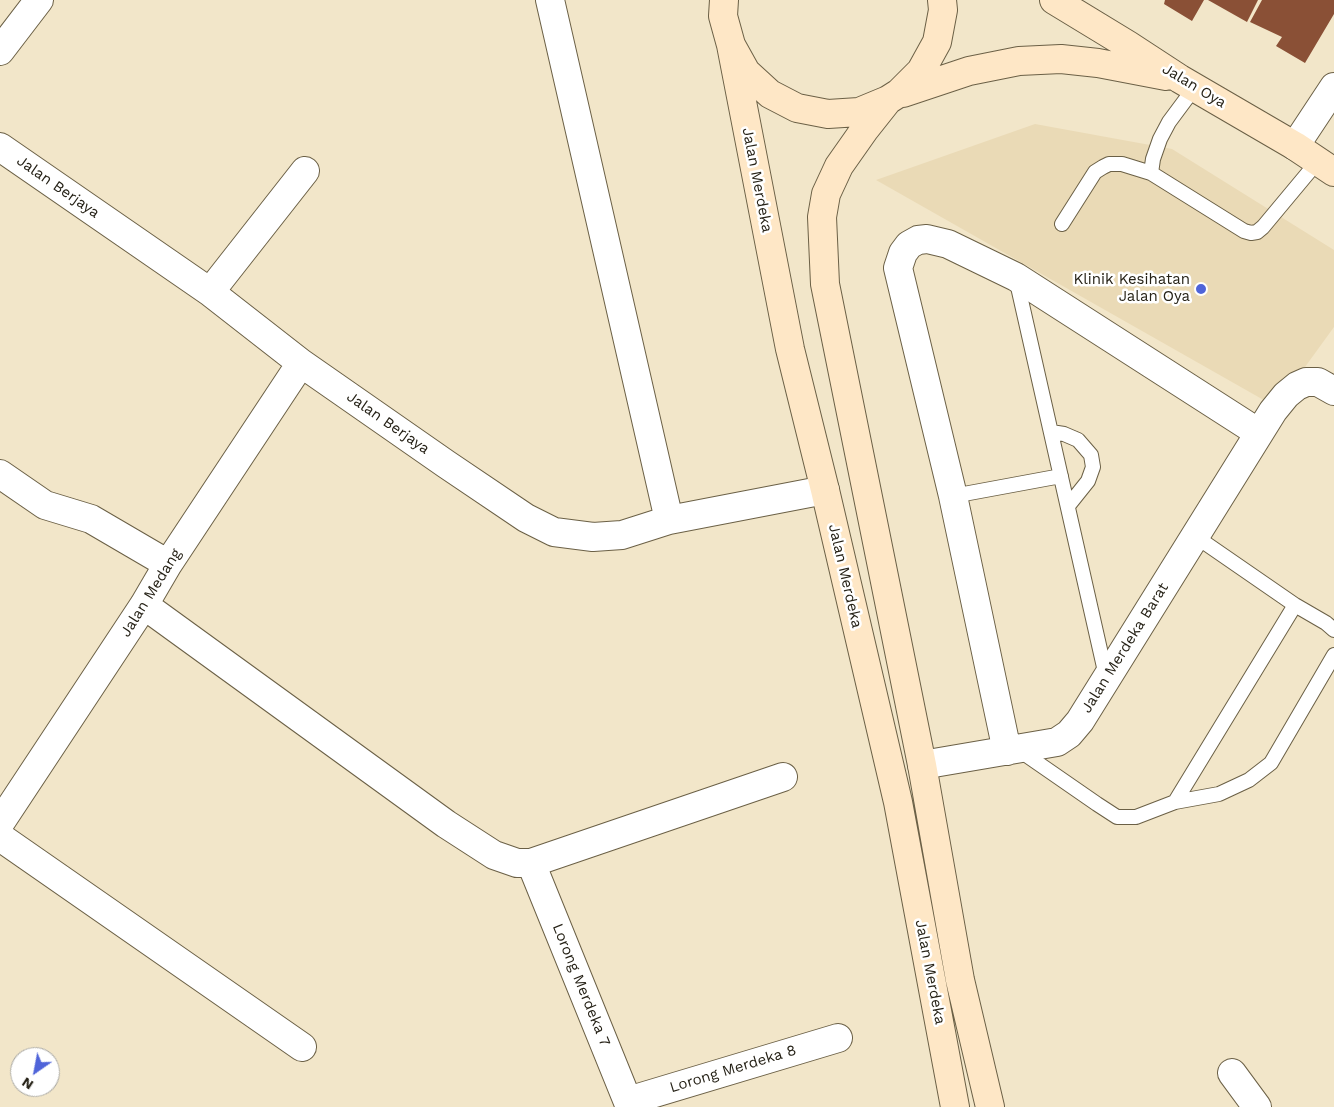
<!DOCTYPE html>
<style>
body{margin:0}
#map{position:relative;width:1334px;height:1107px;overflow:hidden;background:#f2e6c9;font-family:"Work Sans",sans-serif}
canvas{display:block}
.north{position:absolute;left:10px;top:1047px;width:50px;height:50px;box-sizing:border-box;background:#fff;border:1px solid #a8a7a2;border-radius:50%;rotate:213deg;font-size:14px;font-weight:700;line-height:20px;text-align:center;color:#262217}
.north::after{content:'';display:block;margin:auto;width:18px;height:22px;background:#4f64d9;clip-path:polygon(50% 0,100% 100%,50% 72%,0 100%)}
</style>
<div id="map">
<canvas width="1334" height="1107"></canvas>
<div class="north">N</div>
</div>
<script>
const context = document.querySelector('canvas').getContext('2d');
context.lineJoin = 'round';
function paint(path, color) { context.fillStyle = color; context.fill(path, 'evenodd'); }
const shape = rows => new Path2D(rows.map(r => 'M' + r).join(''));
function trace(path, color, width, dash) { context.strokeStyle = color; context.lineWidth = width; context.lineCap = dash ? 'butt' : 'round'; context.setLineDash(dash || []); context.stroke(path); }
function label(font, color, halo, rows, align = 'center') {
  context.font = font + ' "Work Sans",sans-serif'; context.lineWidth = 5; context.setLineDash([]); context.textBaseline = 'middle'; context.strokeStyle = halo; context.fillStyle = color; for (const [text, x, y, turn = 0] of rows) {
    context.save(); context.translate(x, y); context.rotate((+turn || 0) * Math.PI / 180); context.textAlign = isNaN(turn) ? turn : align; if (halo) context.strokeText(text, 0, 0); context.fillText(text, 0, 0); context.restore();
  }
}
paint(shape([
 [1035,124,1172,149,1334,250,1334,327,1276,407,876,180]
]), '#eadab6');
paint(shape([
 [1165,0,1204,0,1192,21,1164,4],
 [1208,0,1258,0,1247,22],
 [1262,0,1334,0,1334,14,1305,63,1276,46,1282,37,1250,22]
]), '#8a5036');
const service = shape([
 [1195,87,1169,122,1160,139,1153,159,1151,173,1244,231,1251,233,1257,232,1263,227,1318,161],
 [1062,224,1095,172,1103,167,1109,164,1122,164,1151,173],
 [1016,278,1106,676],
 [1051,432,1064,434,1078,440,1091,455,1093,467,1088,481,1068,506],
 [953,496,1061,476],
 [1195,536,1295,605,1326,623,1334,630],
 [1019,750,1097,804,1117,817,1136,817,1175,802,1219,794,1249,780,1271,763,1334,655],
 [1175,802,1295,605]
]);
const minor = shape([
 [550,0,669,520],
 [0,51,39,0],
 [1295,146,1334,87],
 [0,147,210,292,301,363,446,464,526,518,554,532,593,537,622,535,669,520,825,490],
 [210,292,305,171],
 [0,474,45,505,91,519,168,564],
 [144,605,446,824,494,855,517,863,531,863,783,777],
 [1007,751,953,496,898,268,903,253,909,245,918,240,927,239,948,244,1016,277,1259,433],
 [922,765,1057,742,1069,734,1080,721,1273,411,1286,395,1297,386,1306,382,1318,382,1334,391],
 [0,823,144,605,168,564,301,363],
 [0,837,302,1047],
 [531,863,630,1107],
 [1232,1073,1257,1107],
 [628,1101,838,1038]
]);
const secondary = shape([
 [724,0,723,16,731,45,746,72,770,94,797,108,828,114,859,112,888,100,899,93,921,71,937,42,943,10,942,0],
 [1054,0,1128,45,1180,79,1295,146,1334,172],
 [731,45,790,349,825,490,898,802,955,1107],
 [903,93,969,71,1019,61,1061,59,1098,63,1166,76],
 [888,100,865,129,839,166,826,194,822,217,825,284,922,765,960,980,990,1107]
]);
trace(service, '#6b6046', 16);
trace(minor, '#6b6046', 30);
trace(secondary, '#6b6046', 30);
trace(service, '#fff', 14);
trace(minor, '#fff', 28);
trace(secondary, '#fee7c6', 28);
for (const [x, y, r, color] of [
 [1201,289,6,"#4f64d9"]
]) { const dot = new Path2D(); dot.arc(x, y, r, 0, 2 * Math.PI); context.fillStyle = color; context.fill(dot); trace(dot, '#fff', 2); }
label('15px', '#262217', '#fff', [
 ["Jalan Oya",1194,86,31],
 ["Jalan Merdeka",757,180,79],
 ["Jalan Berjaya",58,187,35],
 ["Jalan Berjaya",388,423,35],
 ["Jalan Merdeka",845,576,77],
 ["Jalan Medang",151,593,-58],
 ["Jalan Merdeka Barat",1125,648,-58],
 ["Jalan Merdeka",930,972,79],
 ["Lorong Merdeka 7",581,985,68],
 ["Lorong Merdeka 8",733,1069,-17]
]);
label('15px', '#262217', '#fff', [
 ["Klinik Kesihatan",1190,280],
 ["Jalan Oya",1190,297]
], 'right');
</script>
